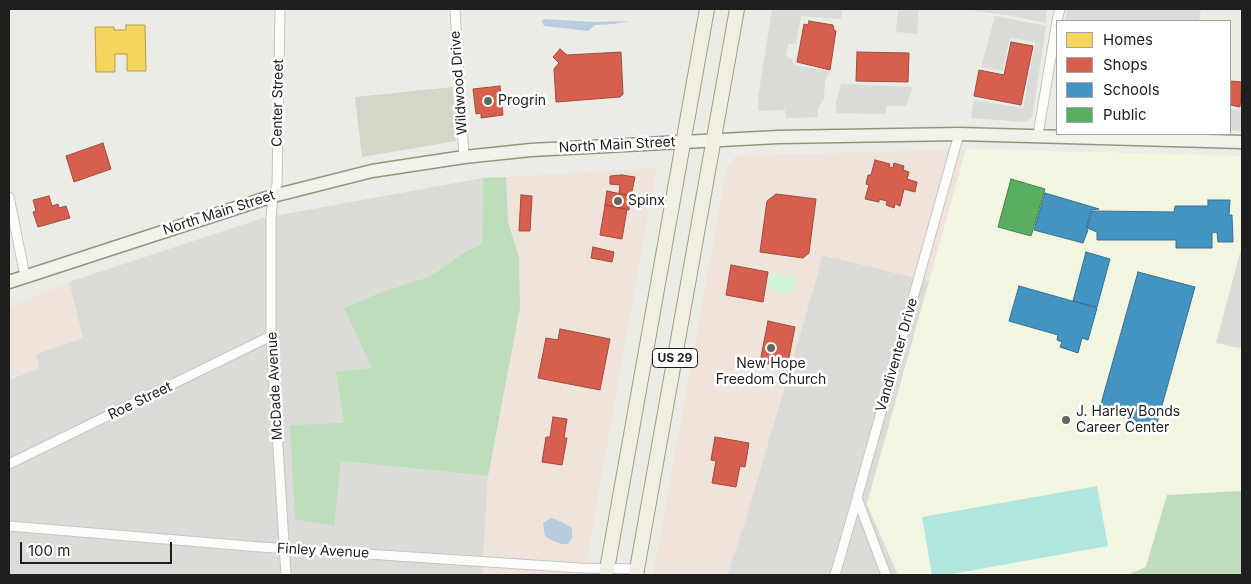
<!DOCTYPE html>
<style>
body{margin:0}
#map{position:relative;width:1251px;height:584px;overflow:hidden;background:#ecece6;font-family:Inter,sans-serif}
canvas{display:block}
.frame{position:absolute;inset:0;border:10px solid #1e1e1e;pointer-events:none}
.legend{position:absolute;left:1056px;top:20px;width:175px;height:115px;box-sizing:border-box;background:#fff;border:1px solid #a5a5a5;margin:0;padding:6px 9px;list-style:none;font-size:15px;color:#1e1e1e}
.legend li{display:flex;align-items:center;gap:10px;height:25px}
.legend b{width:25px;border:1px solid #a5a5a5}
.scale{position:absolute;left:20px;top:542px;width:152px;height:22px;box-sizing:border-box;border:2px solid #1e1e1e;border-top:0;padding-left:6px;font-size:15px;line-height:18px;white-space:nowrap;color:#1e1e1e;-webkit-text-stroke:4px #fff;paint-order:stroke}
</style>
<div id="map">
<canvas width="1251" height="584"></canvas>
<div class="frame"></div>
<ul class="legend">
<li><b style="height:14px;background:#f6d55c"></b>Homes</li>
<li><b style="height:14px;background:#d6604d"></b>Shops</li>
<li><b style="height:14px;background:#4393c3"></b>Schools</li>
<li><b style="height:14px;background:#5aae61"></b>Public</li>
</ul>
<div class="scale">100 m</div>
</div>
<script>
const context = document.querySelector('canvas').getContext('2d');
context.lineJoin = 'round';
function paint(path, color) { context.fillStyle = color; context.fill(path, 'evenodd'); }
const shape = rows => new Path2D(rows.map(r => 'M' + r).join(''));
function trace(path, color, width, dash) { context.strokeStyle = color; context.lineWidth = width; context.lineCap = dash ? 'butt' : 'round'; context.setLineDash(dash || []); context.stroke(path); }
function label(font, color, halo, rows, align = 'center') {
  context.font = font + ' Inter,sans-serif'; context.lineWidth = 5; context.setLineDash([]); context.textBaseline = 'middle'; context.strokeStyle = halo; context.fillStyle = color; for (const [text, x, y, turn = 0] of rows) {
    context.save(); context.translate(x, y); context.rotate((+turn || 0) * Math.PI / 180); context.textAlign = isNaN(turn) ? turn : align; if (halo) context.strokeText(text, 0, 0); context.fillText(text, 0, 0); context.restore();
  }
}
paint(shape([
 [772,9,842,9,841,19,801,16,796,44,788,44,786,56,792,59,795,65,830,71,825,81,824,98,818,109,818,117,786,118,785,110,758,111,758,98],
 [898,9,919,9,917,34,896,32],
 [960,9,1047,9,1046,23,1007,15],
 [1067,9,1201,9,1199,21,1065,21],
 [995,16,1046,26,1032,118,1025,122,971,118,974,100,1023,108,1035,42,1010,38,1003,71,981,67],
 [841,84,913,87,906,106,886,106,886,114,836,113,836,103],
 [1242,97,1242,131,1230,131,1230,109,1241,110],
 [483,178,482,244,463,253,431,276,382,292,372,368,345,424,290,425,334,525,341,461,488,476,482,575,9,575,9,380,39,368,36,354,83,338,69,282,263,218],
 [740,186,826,256,929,281,867,504,898,575,727,575,746,518,818,273],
 [1242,245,1242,349,1215,343]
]), '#dbdbd8');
paint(shape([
 [966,149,929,281,823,255,746,518,727,575,653,575,727,166,736,156],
 [651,168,656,170,584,575,482,575,488,476,519,257,508,222,506,177],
 [69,282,83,338,36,354,39,368,9,380,9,307]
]), '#efe3db');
paint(shape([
 [966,149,1242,156,1242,245,1216,343,1242,349,1242,491,1167,495,1145,567,1127,575,898,575,867,504]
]), '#f2f6e0');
paint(shape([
 [453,87,456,141,362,157,355,97]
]), '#d3d6c8');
paint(shape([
 [506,177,508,222,519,257,520,308,488,476,341,461,334,526,295,519,290,425,344,423,336,372,372,368,344,308,382,292,431,276,463,253,482,244,483,178],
 [1242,491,1242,575,1127,575,1146,567,1167,495]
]), '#beddbb');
paint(shape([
 [770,272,796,276,793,293,767,289]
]), '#d3f4dc');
paint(shape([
 [1097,486,1108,546,946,575,932,575,922,517]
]), '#b0e6dd');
paint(shape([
 [544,19,594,22,629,21,614,24,595,25,588,31,544,26,542,21],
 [551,518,562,522,572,528,572,538,568,544,561,544,549,539,545,536,543,523]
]), '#b8cee0');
const homes = shape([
 [126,25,145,25,146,71,127,71,127,54,115,54,115,72,96,72,95,27,114,27,114,30,126,30,126,25]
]);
paint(homes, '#f6d55c');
trace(homes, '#b59e49', 1);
const shops = shape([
 [809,21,833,25,834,30,836,31,830,70,797,62,804,24,808,25,809,21],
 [1011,42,1033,46,1021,105,974,96,979,70,1004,75,1011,42],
 [560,49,567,55,621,52,623,94,620,97,556,102,554,69,559,63,553,57,560,49],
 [857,52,909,53,908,82,856,81,857,52],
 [1230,81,1242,82,1240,107,1230,105,1230,81],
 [500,86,503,115,481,118,481,113,476,114,473,89,500,86],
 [103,143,111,169,74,182,66,156,103,143],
 [875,160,890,164,889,167,893,168,894,163,904,166,903,170,909,172,907,179,917,182,915,192,904,189,900,206,895,204,894,208,886,205,887,201,879,199,879,202,865,199,869,185,866,184,868,175,871,175,875,160],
 [622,175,635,177,631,196,619,193,620,185,610,184,610,176,622,175],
 [607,191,631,196,629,210,605,205,607,191],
 [776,194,816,199,809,253,803,258,760,252,767,201,776,194],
 [521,195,532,196,530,231,519,231,521,195],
 [49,196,52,206,58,204,59,208,66,206,70,218,38,227,33,212,36,211,33,200,49,196],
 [605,205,627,209,622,239,600,235,605,205],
 [593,247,614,252,612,262,591,258,593,247],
 [731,265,768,272,763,302,726,295,731,265],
 [768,321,795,327,787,368,760,362,768,321],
 [560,329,610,339,600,390,538,378,546,338,558,340,560,329],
 [553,417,567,419,564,438,567,438,562,465,542,462,546,437,550,437,553,417],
 [715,437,749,443,745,467,740,466,736,487,712,483,716,461,711,460,715,437]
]);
paint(shops, '#d6604d');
trace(shops, '#9f4c3f', 1);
const schools = shape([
 [1045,193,1099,209,1091,210,1086,229,1088,230,1083,243,1034,230,1045,193],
 [1208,200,1230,200,1229,215,1232,215,1233,242,1218,242,1217,232,1212,233,1212,248,1176,248,1176,240,1097,240,1097,232,1087,228,1092,211,1174,212,1175,206,1208,206,1208,200],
 [1086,252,1110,259,1097,307,1073,301,1086,252],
 [1138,272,1195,287,1156,427,1099,411,1138,272],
 [1019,286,1097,308,1088,340,1082,338,1078,353,1060,347,1062,342,1057,340,1058,335,1009,321,1019,286]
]);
paint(schools, '#4393c3');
trace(schools, '#387092', 1);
const public = shape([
 [1011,179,1045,189,1031,236,998,227,1011,179]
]);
paint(public, '#5aae61');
trace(public, '#48834d', 1);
const street = shape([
 [280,9,277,185,273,196,271,218,271,336,286,575],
 [455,9,464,157],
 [1057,21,1060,9],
 [1038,135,1057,21],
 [9,197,25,276],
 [9,464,271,336],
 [9,526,260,547,580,568,637,569],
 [835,575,857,499],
 [886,575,857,498,959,134]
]);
const secondary = shape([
 [9,282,273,196,372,171,464,157,531,150,778,137,959,134,1242,142]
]);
const primary = shape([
 [606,575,707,9],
 [636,575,737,9]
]);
trace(street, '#c5c5c2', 11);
trace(secondary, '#8e977e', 15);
trace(primary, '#a2a082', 16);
trace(street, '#fcfcfb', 9);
trace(secondary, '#f0f3e9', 12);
trace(primary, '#f1efe3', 14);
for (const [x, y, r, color] of [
 [488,101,5,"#666664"],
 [618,201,5,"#666664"],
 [771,348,5,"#666664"],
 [1066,420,5,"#666664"]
]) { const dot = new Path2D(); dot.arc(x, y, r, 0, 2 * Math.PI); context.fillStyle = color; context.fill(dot); trace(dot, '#fff', 2); }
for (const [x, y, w] of [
 [675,358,45]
]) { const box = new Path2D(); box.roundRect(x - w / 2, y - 9.5, w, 19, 4); context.fillStyle = '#fff'; context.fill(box); trace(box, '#1e1e1e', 1); }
label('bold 12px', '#1e1e1e', null, [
 ["US 29",675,358]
]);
label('14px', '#1e1e1e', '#fff', [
 ["Wildwood Drive",459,83,-94],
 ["Center Street",278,103,-89],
 ["North Main Street",617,145,-3],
 ["North Main Street",219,213,-18],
 ["Vandiventer Drive",897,355,-74],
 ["McDade Avenue",275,386,-93],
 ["Roe Street",140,401,-26],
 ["Finley Avenue",323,551,3]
]);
label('14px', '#1e1e1e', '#fff', [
 ["Progrin",498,101],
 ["Spinx",628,201],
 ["New Hope",771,364,"center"],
 ["Freedom Church",771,380,"center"],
 ["J. Harley Bonds",1076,412],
 ["Career Center",1076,428]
], 'left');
</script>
